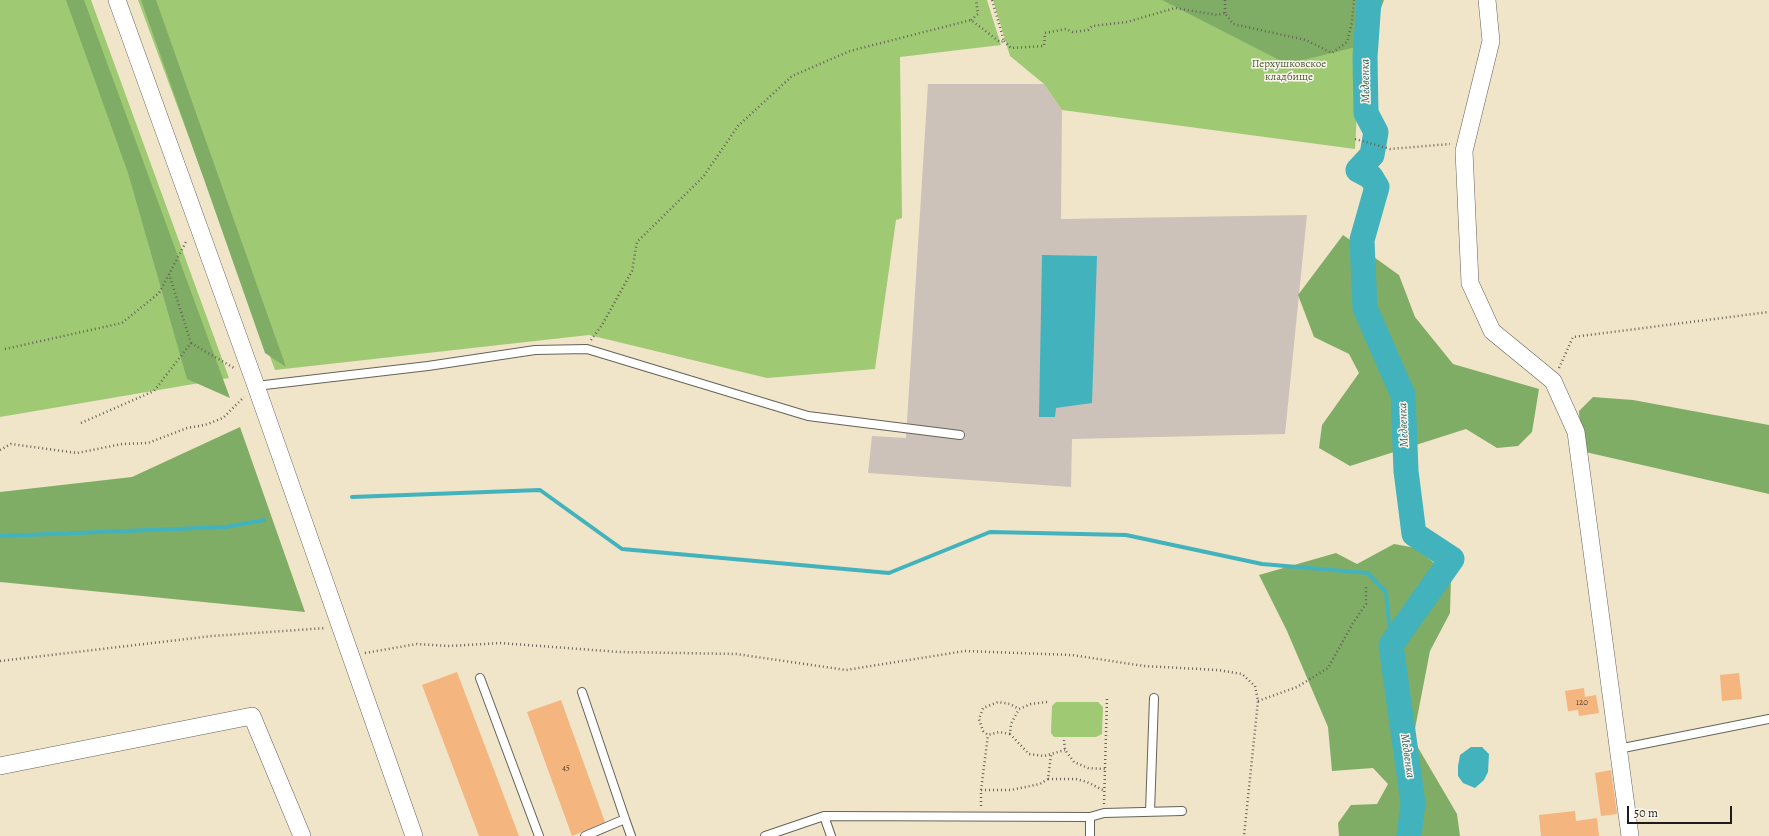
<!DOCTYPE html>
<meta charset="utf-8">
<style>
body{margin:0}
#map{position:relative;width:1769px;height:836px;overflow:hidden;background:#f0e5c9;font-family:Alegreya,serif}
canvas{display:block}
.scale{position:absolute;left:1627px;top:806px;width:105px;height:18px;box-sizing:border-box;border:2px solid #1c1c1c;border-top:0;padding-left:5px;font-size:12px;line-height:14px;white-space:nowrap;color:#1c1c1c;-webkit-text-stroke:3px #fbf7ec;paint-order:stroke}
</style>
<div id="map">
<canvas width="1769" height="836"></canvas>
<div class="scale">50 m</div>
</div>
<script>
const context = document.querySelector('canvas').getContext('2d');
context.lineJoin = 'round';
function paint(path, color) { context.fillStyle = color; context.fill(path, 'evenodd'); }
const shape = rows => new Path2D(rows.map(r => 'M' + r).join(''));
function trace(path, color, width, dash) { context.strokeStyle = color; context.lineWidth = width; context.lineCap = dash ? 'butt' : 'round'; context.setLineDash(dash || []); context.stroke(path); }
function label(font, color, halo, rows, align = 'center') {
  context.font = font + ' Alegreya,serif'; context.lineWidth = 3; context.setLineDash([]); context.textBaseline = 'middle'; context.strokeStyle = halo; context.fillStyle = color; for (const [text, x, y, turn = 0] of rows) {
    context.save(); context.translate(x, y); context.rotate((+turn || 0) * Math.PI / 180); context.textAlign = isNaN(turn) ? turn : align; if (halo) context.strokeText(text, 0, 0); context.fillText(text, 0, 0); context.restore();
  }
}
paint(shape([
 [928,84,1044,84,1062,110,1061,219,1307,215,1285,434,1072,439,1071,487,868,473,872,436,906,438]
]), '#ccc2b9');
paint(shape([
 [0,0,91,0,229,378,0,417],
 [138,0,987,0,1001,45,900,57,902,218,896,220,875,369,767,378,589,335,275,370],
 [993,0,1363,0,1355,149,1062,110,1044,84,1010,56],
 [1056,702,1098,702,1103,707,1102,734,1096,737,1054,737,1051,733,1052,706]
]), '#a0c974');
paint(shape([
 [66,0,84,0,230,398,187,379,128,173],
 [141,0,156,0,286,367,265,353],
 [1162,0,1384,0,1368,44,1287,64],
 [1343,235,1399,275,1415,317,1453,364,1539,389,1532,432,1518,446,1497,448,1466,429,1350,466,1319,448,1322,425,1359,373,1349,354,1314,337,1298,295],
 [1593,397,1633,400,1769,425,1769,494,1581,451,1579,411],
 [240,427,305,612,0,582,0,492,132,477],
 [1394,544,1416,548,1451,577,1450,613,1430,651,1413,739,1457,814,1460,836,1339,836,1338,823,1351,805,1377,804,1388,784,1373,768,1332,771,1328,727,1287,631,1259,575,1336,553,1357,564]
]), '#80ad66');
paint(shape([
 [1042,255,1097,256,1092,403,1056,408,1055,417,1039,417],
 [1471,747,1482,747,1489,754,1488,772,1484,780,1475,788,1463,783,1458,776,1458,766,1460,755]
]), '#42b2bc');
trace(shape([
 [352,497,540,490,622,549,889,573,990,532,1126,535,1262,564,1368,573,1386,592,1391,645],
 [0,536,226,527,264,520]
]), '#42b2bc', 4);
trace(shape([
 [1369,0,1365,57,1366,113,1376,132,1372,155,1358,170,1371,177,1377,187,1362,240,1365,308,1403,395,1406,471,1414,534,1452,559,1391,645,1413,803,1409,836]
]), '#42b2bc', 25);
paint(shape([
 [457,672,519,836,479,836,422,685],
 [1739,673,1742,699,1722,701,1720,675],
 [1584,688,1585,697,1596,695,1599,713,1579,716,1578,710,1568,711,1565,691],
 [561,700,605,822,572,836,527,712],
 [1611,770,1617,814,1601,816,1595,773],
 [1575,811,1576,821,1597,818,1599,836,1541,836,1539,815]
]), '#f4b57e');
const service = shape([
 [256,386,428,366,535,350,587,349,808,416,960,435],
 [480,678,539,836],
 [582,692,625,819],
 [1618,749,1769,719],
 [1150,812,1154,698],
 [824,816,831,836],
 [1090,817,1104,813,1182,811],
 [585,836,625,819,631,836],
 [765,836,824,816,1090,817,1090,836]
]);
const minor = shape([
 [117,0,256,386,414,836],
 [1487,0,1491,41,1464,151,1470,283,1492,331,1553,381,1576,432,1630,836],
 [0,766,252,716,302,836]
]);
trace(service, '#666259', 10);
trace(minor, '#666259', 18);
trace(shape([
 [1225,13,1225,0],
 [971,20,978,14,976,0],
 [1004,41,1011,48,1044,46,1045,33,1066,29,1073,32,1088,30,1092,26,1127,22,1175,8,1217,15,1225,13,1233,24,1306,40,1332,53,1347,42,1352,22,1354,0],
 [1355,139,1390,149,1450,144],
 [591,340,602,325,632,271,637,242,703,177,738,126,792,76,850,51,971,20,1000,42,1004,41,992,0],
 [191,343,234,368],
 [5,349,122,323,159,293,187,240],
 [1559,368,1573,337,1769,312],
 [81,423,154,391,191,343,169,274],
 [0,450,11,444,77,453,122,444,148,443,187,428,205,425,223,418,244,397],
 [365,653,417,644,450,646,500,643,620,652,736,654,846,670,965,651,1072,655,1144,666,1218,670,1242,674,1255,686,1258,701,1244,836],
 [0,661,212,636,326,628],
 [1258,701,1297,687,1328,668,1353,623,1366,604,1366,585],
 [1047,702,1031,704,1019,709,1011,724,1010,734,1029,754,1044,756,1065,750],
 [1010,734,999,732,988,735,983,731,979,719,983,708,998,702,1010,704,1019,709],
 [1064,740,1065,750,1074,762,1088,768,1105,769],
 [1048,779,1076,779,1087,782,1105,791],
 [981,790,1011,790,1040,784,1048,779,1051,755],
 [1104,804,1107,698],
 [981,806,981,790,988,735]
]), '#666259', 2.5, [1, 3]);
trace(service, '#fff', 8);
trace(minor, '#fff', 17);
label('9px', '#524234', null, [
 ["120",1582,703],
 ["45",566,768]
]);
label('11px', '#4a593b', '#fbf7ec', [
 ["Перхушковское",1289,64],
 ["кладбище",1289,77]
]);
label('italic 12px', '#2d6064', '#fbf7ec', [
 ["Медвенка",1366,81,-91],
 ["Медвенка",1404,425,-92],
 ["Медвенка",1407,756,82]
]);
</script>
